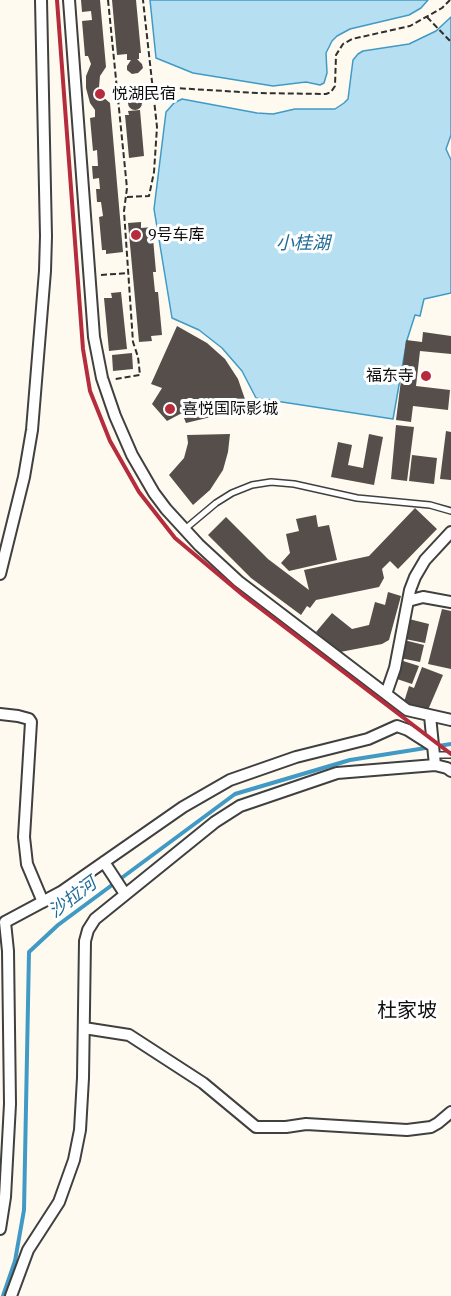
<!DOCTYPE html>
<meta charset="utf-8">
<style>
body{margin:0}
canvas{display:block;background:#fefaef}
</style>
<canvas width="451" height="1296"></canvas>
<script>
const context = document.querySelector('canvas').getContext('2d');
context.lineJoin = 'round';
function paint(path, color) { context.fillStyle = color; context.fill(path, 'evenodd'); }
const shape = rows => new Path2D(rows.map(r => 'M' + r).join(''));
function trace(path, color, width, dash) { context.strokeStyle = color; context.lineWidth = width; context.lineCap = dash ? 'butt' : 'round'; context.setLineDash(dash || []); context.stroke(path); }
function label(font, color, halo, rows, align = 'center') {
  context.font = font + ' "PT Serif","Noto Sans SC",serif'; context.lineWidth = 6; context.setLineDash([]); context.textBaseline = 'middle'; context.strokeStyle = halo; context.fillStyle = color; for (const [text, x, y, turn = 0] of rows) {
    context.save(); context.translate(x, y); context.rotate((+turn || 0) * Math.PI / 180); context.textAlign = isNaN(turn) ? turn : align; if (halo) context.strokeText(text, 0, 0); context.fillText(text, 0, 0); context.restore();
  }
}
const water = shape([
 [150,0,428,0,421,8,409,15,350,29,337,36,332,41,326,53,327,73,324,83,320,85,306,82,273,86,193,73,156,58,150,0],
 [451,17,451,135,446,149,451,160,451,293,424,299,420,316,415,315,407,340,393,419,256,398,242,371,222,348,199,330,172,318,154,209,166,112,174,103,182,99,257,113,273,114,295,109,335,109,344,103,348,99,353,60,358,54,363,51,409,44,436,31,451,17]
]);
paint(water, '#b6e0f2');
trace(water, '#419ac5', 1.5);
trace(shape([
 [3,1296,15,1261,24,1210,29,952,58,925,235,794,350,760,451,744]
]), '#419ac5', 4);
paint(shape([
 [81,0,100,0,106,67,100,76,99,87,102,96,110,103,123,252,106,254,106,250,102,250,99,217,103,216,101,202,97,202,96,189,100,189,99,178,93,179,92,166,98,166,97,150,93,151,90,118,95,117,95,110,90,103,86,88,86,76,91,64,88,56,85,56,82,21,92,20,91,11,82,12],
 [112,0,136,0,141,53,139,53,139,59,137,59,142,64,143,68,138,73,132,74,127,70,127,66,131,60,127,60,127,54,117,55],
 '128 103a7 7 0 1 1 14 0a7 7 0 1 1-14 0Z',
 [140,110,144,156,129,158,125,115,129,115,128,111],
 [141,222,141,228,152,227,156,272,153,272,155,292,158,292,162,335,151,336,152,341,139,342,128,223],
 [121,292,127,349,109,351,104,298,112,298,111,293],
 [177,326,207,343,225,359,238,379,248,408,186,423,182,413,167,421,152,404,162,388,151,384],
 [423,332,451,336,451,354,420,351,416,386,450,390,448,410,413,406,411,422,396,420,406,340,422,342],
 [132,353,133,369,113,371,112,355],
 [396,425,414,427,407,481,391,479],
 [446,431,451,432,451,480,440,479],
 [230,434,228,452,223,470,210,490,193,505,169,475,184,458,188,443,187,435],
 [369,434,383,437,374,485,331,477,338,442,352,445,348,465,363,468],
 [412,455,437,458,434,484,409,481],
 [415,508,437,529,398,569,390,561,382,569,384,578,379,587,316,600,310,608,307,606,301,615,251,578,208,535,226,517,268,559,309,590,304,570,369,556],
 [316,515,318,527,329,525,337,560,289,571,281,563,290,553,286,534,299,531,296,519],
 [388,592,401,596,389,640,382,644,340,652,316,632,332,613,352,629,369,625,375,602,385,605],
 [442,609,451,611,451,669,428,664],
 [409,619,429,624,425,643,405,639],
 [404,640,424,645,420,662,400,658],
 [400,660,419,666,412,684,394,678],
 [422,667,443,675,428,710,404,702,409,686,414,688]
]), '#554e4a');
const service = shape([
 [185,529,216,503,232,493,252,485,271,482,294,484,357,498,430,505,451,511],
 [435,755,451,755]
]);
const minor = shape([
 [69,0,94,337,102,378,115,416,132,455,154,493,166,509,199,545,238,581,407,710,451,720],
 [0,574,24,477,32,430,45,271,46,236,41,0],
 [408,601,423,597,451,602],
 [386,694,395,668,410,590,415,577,425,560,451,532],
 [0,714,18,716,29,719,31,722,24,837,27,864,43,902],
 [430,716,435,765],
 [104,862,125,894],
 [84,1028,129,1035,203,1083,256,1127,286,1127,306,1124,407,1130,431,1127,438,1123,451,1112],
 [0,1229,5,1197,10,1104,8,951,5,922,61,892,183,807,230,780,296,757,368,739,397,726,408,730,433,746],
 [11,1296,28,1250,59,1202,74,1160,80,1130,83,1078,85,941,88,930,95,919,215,822,240,806,337,773,435,765,447,768,451,771]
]);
trace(service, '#404040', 8);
trace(minor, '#404040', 14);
trace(shape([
 [108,0,127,188,124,211,133,342,138,357,140,375,115,379],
 [427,17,451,42],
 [117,87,142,86,257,93,326,94,331,92,335,86,336,55,343,44,352,39,410,26,442,8,450,0],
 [127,197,149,196,154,172,157,127,143,0],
 [101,275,128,273]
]), '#2f2f2f', 2, [6, 3]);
trace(service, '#fff', 5);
trace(minor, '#fff', 10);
trace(shape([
 [57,0,83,349,90,391,110,441,139,492,175,538,244,596,451,754]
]), '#b52d3d', 4);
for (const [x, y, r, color] of [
 [100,94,6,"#b52d3d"],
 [136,235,6,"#b52d3d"],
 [426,376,6,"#b52d3d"],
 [170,409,6,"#b52d3d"]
]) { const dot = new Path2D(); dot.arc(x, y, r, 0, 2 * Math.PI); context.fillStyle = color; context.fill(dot); trace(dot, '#fff', 2); }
label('16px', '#0d0d0d', '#fff', [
 ["悦湖民宿",112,94],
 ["9号车库",148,235],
 ["福东寺",414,376,"right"],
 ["喜悦国际影城",182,409]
], 'left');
label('italic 18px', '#1e6b98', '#fff', [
 ["小桂湖",303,244],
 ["沙拉河",73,898,-37]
]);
label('20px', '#0d0d0d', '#fff', [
 ["杜家坡",407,1011]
]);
</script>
